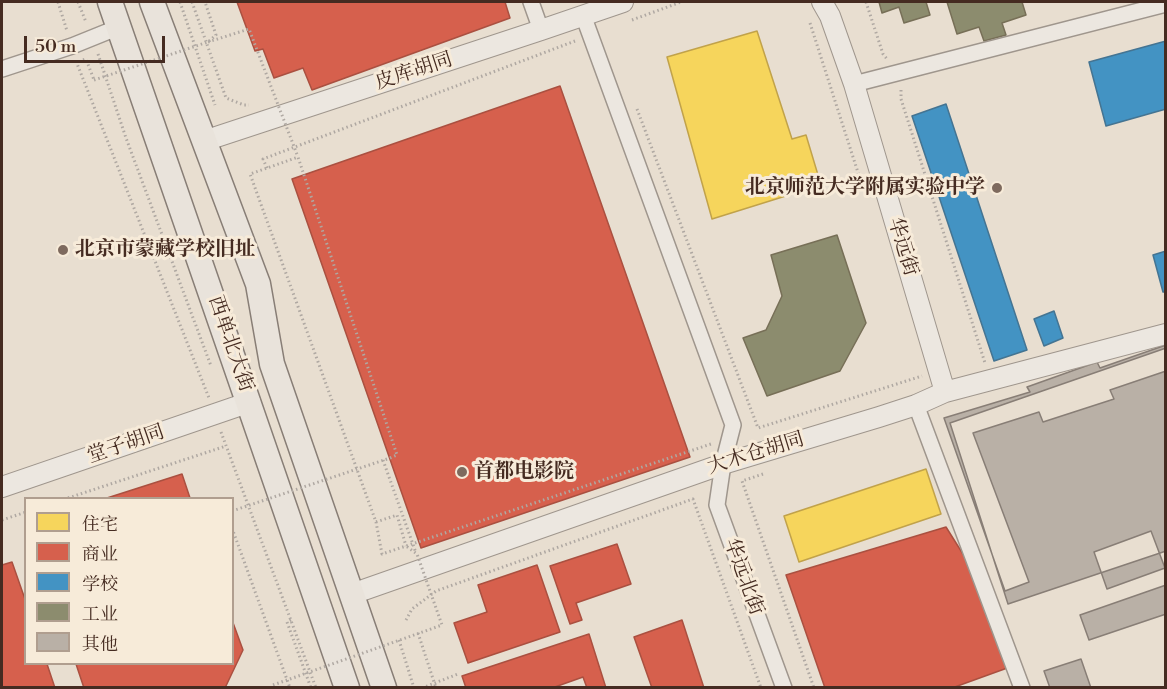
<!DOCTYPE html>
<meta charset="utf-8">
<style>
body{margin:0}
#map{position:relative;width:1167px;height:689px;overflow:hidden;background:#e8ded0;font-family:"Libre Bodoni","Noto Serif SC",serif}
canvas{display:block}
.frame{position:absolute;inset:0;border:3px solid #452b21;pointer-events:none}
.legend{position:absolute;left:24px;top:497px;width:210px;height:168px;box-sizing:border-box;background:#f7ebd9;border:2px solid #b09e8f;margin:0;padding:8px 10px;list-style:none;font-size:18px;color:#452b21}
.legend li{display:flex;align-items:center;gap:12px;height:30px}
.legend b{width:30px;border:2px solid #b09e8f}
.scale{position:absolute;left:24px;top:36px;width:141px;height:27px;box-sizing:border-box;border:3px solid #452b21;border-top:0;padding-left:8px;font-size:18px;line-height:21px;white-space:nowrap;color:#452b21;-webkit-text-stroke:4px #f7ebd9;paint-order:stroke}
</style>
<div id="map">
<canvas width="1167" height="689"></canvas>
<div class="frame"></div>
<ul class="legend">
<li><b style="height:16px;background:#f6d55c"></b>住宅</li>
<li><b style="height:16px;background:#d6604d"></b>商业</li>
<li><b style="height:16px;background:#4393c3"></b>学校</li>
<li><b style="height:16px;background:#8c8c6e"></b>工业</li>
<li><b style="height:16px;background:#b9b0a6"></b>其他</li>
</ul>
<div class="scale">50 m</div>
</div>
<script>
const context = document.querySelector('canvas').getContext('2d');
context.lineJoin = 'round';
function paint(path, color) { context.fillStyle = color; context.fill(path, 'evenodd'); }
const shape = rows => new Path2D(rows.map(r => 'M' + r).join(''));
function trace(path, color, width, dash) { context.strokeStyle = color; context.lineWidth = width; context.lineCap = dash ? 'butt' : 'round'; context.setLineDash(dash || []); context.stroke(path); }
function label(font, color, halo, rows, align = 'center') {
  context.font = font + ' "Libre Bodoni","Noto Serif SC",serif'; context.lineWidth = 6; context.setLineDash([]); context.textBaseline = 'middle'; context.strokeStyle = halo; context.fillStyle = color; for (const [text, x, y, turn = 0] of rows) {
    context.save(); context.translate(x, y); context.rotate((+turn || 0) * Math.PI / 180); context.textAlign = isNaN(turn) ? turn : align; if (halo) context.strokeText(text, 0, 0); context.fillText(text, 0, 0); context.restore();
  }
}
const homes = shape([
 [757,31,792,139,806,135,821,185,712,219,667,57,757,31],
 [926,469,941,514,799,562,784,516,926,469]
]);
paint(homes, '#f6d55c');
trace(homes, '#c1a24a', 1.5);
const shops = shape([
 [237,2,505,2,510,18,312,90,303,68,274,78,263,49,255,51,237,2],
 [560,86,690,457,421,548,292,179,560,86],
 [182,474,190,498,107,498,182,474],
 [946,527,973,570,1010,667,952,688,825,688,786,575,946,527],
 [617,544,631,584,576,603,582,620,570,624,550,566,617,544],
 [12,562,26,602,26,664,47,664,55,688,2,688,2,565,12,562],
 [537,565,560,632,468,663,454,623,487,612,478,585,537,565],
 [232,620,243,650,225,688,84,688,76,664,232,664,232,620],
 [682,620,704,688,652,688,634,637,682,620],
 [589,634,606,688,587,688,583,677,552,688,466,688,462,676,589,634]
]);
paint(shops, '#d6604d');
trace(shops, '#aa5040', 1.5);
const schools = shape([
 [1166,41,1166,109,1106,126,1089,62,1166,41],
 [946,104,1027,350,994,361,912,116,946,104],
 [1166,251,1166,292,1163,292,1153,255,1166,251],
 [1054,311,1063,338,1044,346,1034,319,1054,311]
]);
paint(schools, '#4393c3');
trace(schools, '#447492', 1.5);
const industry = shape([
 [879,2,928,2,926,2,930,15,904,23,899,7,882,13,879,2],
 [947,2,1022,2,1026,15,1002,23,1006,35,984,41,979,27,957,34,947,2],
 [837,235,866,323,840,371,767,396,743,338,766,330,782,296,771,255,837,235]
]);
paint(industry, '#8c8c6e');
trace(industry, '#776f57', 1.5);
const building = shape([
 [1166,345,1166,371,1110,390,1114,399,1043,422,1039,412,973,433,1029,582,1005,591,944,418,1030,392,1027,387,1097,362,1100,368,1166,345],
 [1166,348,1166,551,1008,604,950,423,1166,348],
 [1151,531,1165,568,1107,589,1094,552,1151,531],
 [1166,585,1166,614,1089,640,1080,615,1166,585],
 [1081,659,1091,688,1050,688,1044,671,1081,659]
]);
paint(building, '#b9b0a6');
trace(building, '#887e76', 1.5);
const minor = shape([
 [531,2,541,30],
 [583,15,733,425,723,464,717,505,784,688],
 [2,69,72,46,119,27],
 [854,84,1166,4],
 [916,405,1022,688]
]);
const tertiary = shape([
 [822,2,830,16,854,84,945,392],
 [204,141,541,30,623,2],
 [2,487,250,402],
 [352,594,723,464,879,417,916,405,945,392,1166,334]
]);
const primary = shape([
 [110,2,347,688],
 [152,2,258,284,272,364,384,688]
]);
trace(minor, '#9f968d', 18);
trace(tertiary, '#9f968d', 22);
trace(primary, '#887e76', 27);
trace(shape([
 [58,2,67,31],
 [78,2,86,22],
 [180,2,215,105],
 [192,2,226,98,244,105,249,105],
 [866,2,883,54,887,59],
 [632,20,681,2],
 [810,23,862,185],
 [98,54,126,138,211,366],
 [83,60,86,59,94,80],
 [76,61,209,398],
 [901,90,901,99,985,363],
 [637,109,758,428,922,376],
 [267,168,263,159,575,41],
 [221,432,316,688],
 [390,458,397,455,298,157,250,174,376,522,382,554,711,444],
 [763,474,742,481,814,688],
 [68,498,226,446],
 [2,520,26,512],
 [376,522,397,515,406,546],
 [232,528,290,688],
 [291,620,287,622,311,688],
 [406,620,412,609,436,591,693,499,761,688],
 [399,640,414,688],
 [422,688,458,674]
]), '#afa8a2', 3, [1.5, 3]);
trace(minor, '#ece7e0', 15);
trace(tertiary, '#ece7e0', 20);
trace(primary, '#e9e3db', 24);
trace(shape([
 [208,42,249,29,298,157],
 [94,80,208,42,216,35,205,2],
 [383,460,416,553],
 [232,511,390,458],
 [418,633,436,688],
 [273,685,442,625,417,554,406,546]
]), '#afa8a2', 3, [1.5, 3]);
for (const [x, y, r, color] of [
 [997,188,6,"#7e6a5e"],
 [63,250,6,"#7e6a5e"],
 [462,472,6,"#7e6a5e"]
]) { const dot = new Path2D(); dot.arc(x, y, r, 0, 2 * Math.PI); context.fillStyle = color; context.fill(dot); trace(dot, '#f7ebd9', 2); }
label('20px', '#452b21', '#f7ebd9', [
 ["皮库胡同",414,72,-18],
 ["华远街",902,247,73],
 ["西单北大街",230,344,71],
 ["堂子胡同",126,445,-19],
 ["大木仓胡同",756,454,-17],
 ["华远北街",743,577,70]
]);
label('bold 20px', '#452b21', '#f7ebd9', [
 ["北京师范大学附属实验中学",985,188,"right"],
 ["北京市蒙藏学校旧址",75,250],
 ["首都电影院",474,472]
], 'left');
</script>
